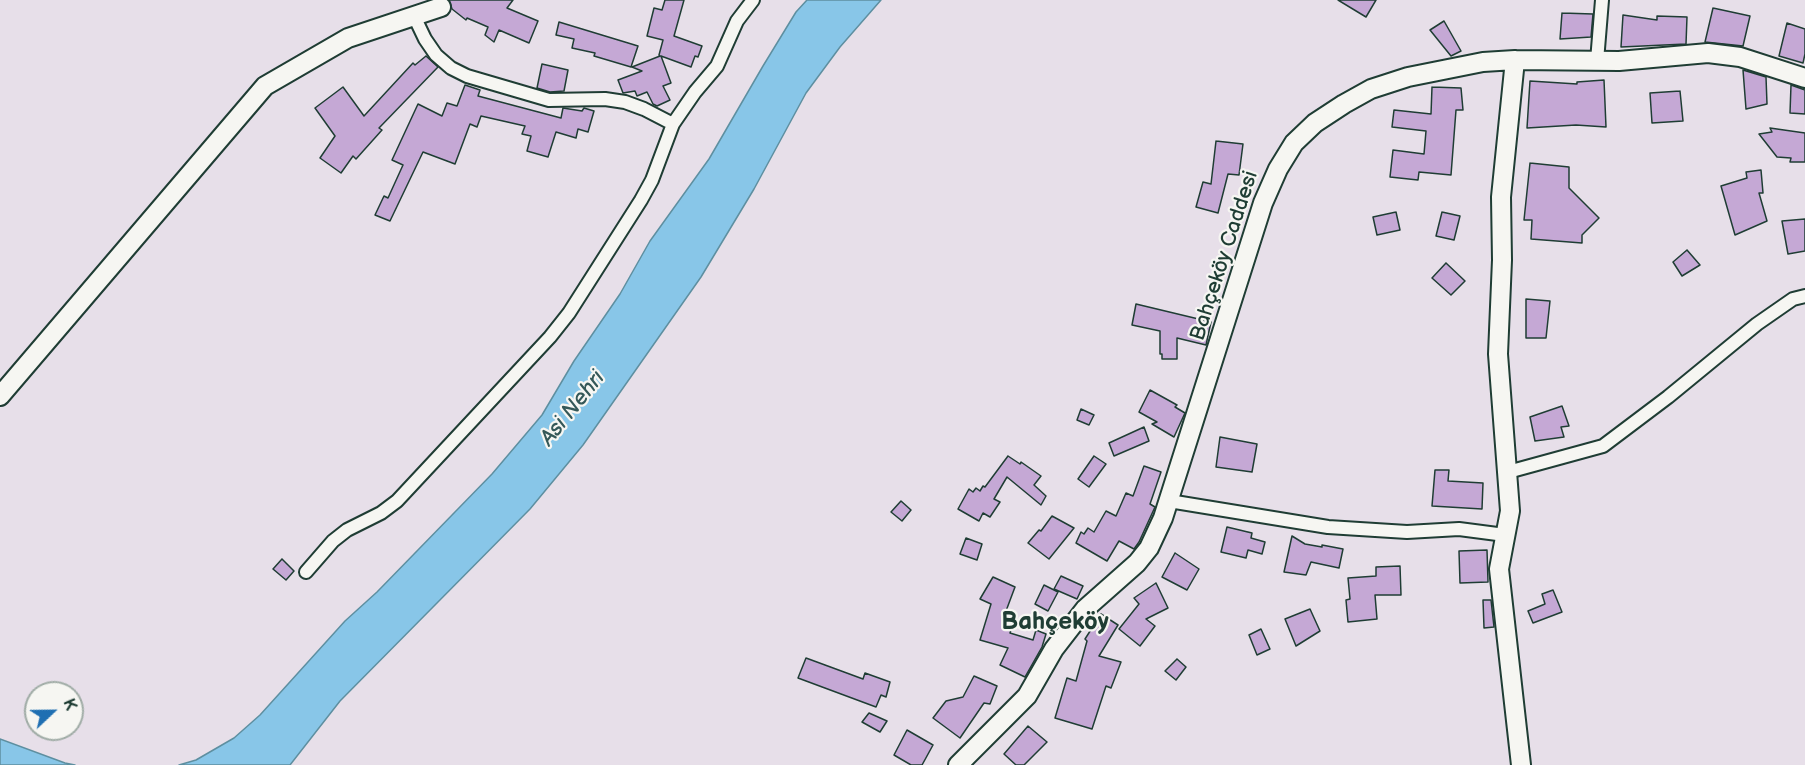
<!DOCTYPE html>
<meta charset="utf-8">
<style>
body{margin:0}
#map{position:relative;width:1805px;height:765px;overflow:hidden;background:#e7dfe9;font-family:"Balsamiq Sans",sans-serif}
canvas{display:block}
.north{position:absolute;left:24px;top:681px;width:60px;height:60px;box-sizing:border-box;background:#f6f6f2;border:2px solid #a0aca6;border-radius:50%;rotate:68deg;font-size:16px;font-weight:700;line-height:24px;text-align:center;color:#1f3d34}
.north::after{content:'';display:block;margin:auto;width:21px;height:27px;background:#1f6fb2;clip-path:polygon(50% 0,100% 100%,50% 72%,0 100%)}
</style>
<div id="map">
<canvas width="1805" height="765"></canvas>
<div class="north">K</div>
</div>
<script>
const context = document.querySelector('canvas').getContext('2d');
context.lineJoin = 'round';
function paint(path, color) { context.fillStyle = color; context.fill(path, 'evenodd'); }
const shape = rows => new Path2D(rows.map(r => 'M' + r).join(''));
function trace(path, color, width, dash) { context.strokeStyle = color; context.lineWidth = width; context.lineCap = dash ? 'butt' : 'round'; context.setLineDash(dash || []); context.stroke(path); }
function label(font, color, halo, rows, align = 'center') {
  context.font = font + ' "Balsamiq Sans",sans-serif'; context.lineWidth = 4.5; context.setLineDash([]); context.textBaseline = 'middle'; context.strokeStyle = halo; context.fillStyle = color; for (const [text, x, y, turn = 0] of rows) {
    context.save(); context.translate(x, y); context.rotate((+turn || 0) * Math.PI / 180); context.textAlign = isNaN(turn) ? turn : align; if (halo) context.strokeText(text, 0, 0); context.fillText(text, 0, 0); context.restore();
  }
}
const water = shape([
 [807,0,881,0,840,47,806,93,754,189,701,277,583,445,530,509,340,701,290,765,179,765,196,760,234,738,260,715,345,621,377,592,492,474,542,415,574,361,620,294,650,241,709,159,763,66,796,12,807,0],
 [0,739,65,763,75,765,0,765,0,739]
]);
paint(water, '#88c6e8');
trace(water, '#5e8fa0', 1.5);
const building = shape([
 [449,0,513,0,507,8,538,21,529,43,499,30,494,42,485,35,488,27,467,18,466,20,452,9,449,0],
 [665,0,684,0,674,36,702,46,698,57,695,56,691,67,661,56,671,83,663,86,670,100,657,106,653,104,647,92,637,96,635,91,623,93,618,80,642,71,632,67,660,56,659,55,663,40,647,36,654,8,662,10,665,0],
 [1338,0,1376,0,1366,17,1338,0],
 [1713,8,1750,16,1743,46,1705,42,1713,8],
 [1562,13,1593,14,1591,37,1560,39,1562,13],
 [1623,15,1657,20,1657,16,1687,17,1686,44,1621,47,1623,15],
 [1444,21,1461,51,1451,56,1430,30,1444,21],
 [559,22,638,46,631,67,594,56,595,53,572,48,574,39,556,35,559,22],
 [1787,23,1805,29,1805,54,1803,63,1779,56,1787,23],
 [426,56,438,67,379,128,382,130,356,159,353,156,341,173,320,158,335,136,315,108,343,87,364,116,413,63,415,65,426,56],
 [542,64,568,70,564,91,550,92,537,88,542,64],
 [1743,70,1766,77,1767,104,1746,109,1743,70],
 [1604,80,1606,127,1576,125,1527,128,1530,81,1577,84,1577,82,1604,80],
 [465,85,480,90,478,96,561,118,563,108,582,111,584,108,594,111,588,132,578,129,576,138,556,132,548,157,527,151,531,136,522,134,525,126,481,116,477,127,470,124,455,164,423,152,390,221,375,215,384,196,388,198,403,165,392,160,418,104,442,116,447,103,457,106,465,85],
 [1791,85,1805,90,1805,114,1790,113,1791,85],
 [1432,87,1461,88,1463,110,1456,110,1451,175,1419,172,1418,180,1390,177,1393,150,1424,154,1426,131,1392,127,1394,110,1431,114,1432,87],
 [1680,91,1683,121,1652,123,1650,93,1680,91],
 [1770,128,1805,133,1805,162,1790,162,1791,158,1777,157,1759,134,1772,132,1770,128],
 [1216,141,1243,144,1239,175,1228,174,1218,213,1196,207,1203,182,1211,184,1216,141],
 [1530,163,1569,167,1569,188,1599,218,1582,235,1582,243,1531,239,1532,220,1524,220,1530,163],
 [1761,170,1763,193,1759,193,1767,221,1735,235,1721,186,1747,178,1746,172,1761,170],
 [1396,212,1400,230,1377,235,1373,217,1396,212],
 [1442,212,1460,216,1454,240,1436,236,1442,212],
 [1805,219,1805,251,1788,254,1782,221,1805,219],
 [1687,250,1700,265,1682,276,1673,262,1687,250],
 [1446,263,1465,281,1451,295,1432,278,1446,263],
 [1526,299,1550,301,1546,338,1526,338,1526,299],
 [1136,304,1211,322,1206,345,1177,338,1177,359,1162,359,1162,354,1160,354,1160,331,1132,325,1136,304],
 [1150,390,1177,405,1175,407,1185,413,1174,437,1152,424,1157,422,1139,412,1150,390],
 [1562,406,1569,426,1561,427,1564,437,1535,441,1530,417,1562,406],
 [1081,409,1094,415,1089,425,1077,420,1081,409],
 [1144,427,1149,441,1114,456,1109,443,1144,427],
 [1220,437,1257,444,1252,472,1216,467,1220,437],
 [1008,456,1020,464,1021,462,1041,476,1034,485,1046,496,1041,505,1007,477,994,499,1000,502,990,517,983,513,979,521,958,509,969,489,973,492,976,488,980,491,983,486,985,487,1008,456],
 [1094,456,1106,464,1089,487,1078,479,1094,456],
 [1144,466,1161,472,1150,504,1155,507,1139,542,1134,549,1119,541,1107,561,1076,543,1081,532,1084,534,1088,528,1094,532,1106,511,1116,516,1126,493,1133,496,1144,466],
 [1435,470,1449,470,1448,481,1483,483,1482,509,1432,506,1435,470],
 [901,501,911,510,902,521,891,512,901,501],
 [1052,516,1074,528,1049,559,1028,543,1039,530,1041,531,1052,516],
 [1227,527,1252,533,1251,538,1265,542,1262,554,1248,550,1246,558,1221,552,1227,527],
 [1292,536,1305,544,1322,547,1322,545,1343,549,1339,568,1311,562,1306,575,1284,572,1292,536],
 [966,538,982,544,977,560,960,554,966,538],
 [1487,550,1488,582,1460,583,1459,551,1487,550],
 [1175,553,1199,569,1187,590,1162,577,1175,553],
 [282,559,294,571,286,580,273,569,282,559],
 [1400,566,1401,595,1375,595,1377,619,1348,622,1346,600,1350,599,1348,578,1376,576,1376,567,1400,566],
 [1061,576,1083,586,1077,599,1054,589,1061,576],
 [993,577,1015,587,1003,619,1013,622,1010,633,1033,640,1036,630,1046,634,1042,647,1025,677,1000,665,1008,648,980,640,991,604,980,599,993,577],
 [1156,583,1168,608,1146,619,1155,626,1140,646,1119,629,1139,604,1134,598,1156,583],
 [1044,585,1058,592,1048,611,1035,604,1044,585],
 [1553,590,1562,612,1533,623,1528,611,1545,604,1542,594,1553,590],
 [1483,600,1491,600,1494,627,1484,628,1483,600],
 [1310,609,1320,631,1296,646,1285,619,1310,609],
 [1101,614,1118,625,1099,656,1121,662,1111,688,1106,686,1092,729,1055,718,1067,678,1076,681,1087,641,1085,639,1101,614],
 [1261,629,1270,649,1257,655,1249,635,1261,629],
 [806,658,863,679,865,673,890,682,886,697,881,695,876,707,798,678,806,658],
 [1177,659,1186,667,1176,680,1165,671,1177,659],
 [974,676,997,686,990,704,984,703,960,738,933,718,946,701,963,697,974,676],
 [869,713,887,721,880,732,862,722,869,713],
 [1028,726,1047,742,1024,765,1016,765,1004,754,1028,726],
 [907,730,933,745,922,765,911,765,894,755,907,730]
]);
paint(building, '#c5a8d5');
trace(building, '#1f3d34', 1.5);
const street = shape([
 [414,16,425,39,436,55,451,68,467,76,549,100,605,99,625,102,644,109,673,124],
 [1597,61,1602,0],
 [1508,472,1603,446,1668,397,1757,324,1793,299,1805,296],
 [1169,501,1328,527,1407,532,1459,529,1505,535],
 [306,572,333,541,347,530,381,513,397,501,550,337,569,313,641,200,652,180,673,124,695,92,717,66,737,21,753,0]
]);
const secondary = shape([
 [1515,60,1501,197,1502,260,1498,354,1510,511,1499,569,1521,765],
 [0,396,265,86,348,38,441,7],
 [958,765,1027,696,1054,649,1085,609,1137,563,1149,548,1163,518,1263,203,1278,169,1294,143,1315,123,1344,104,1371,89,1408,77,1483,62,1515,60,1619,61,1708,53,1740,57,1805,78]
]);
trace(street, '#1f3d34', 16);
trace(secondary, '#1f3d34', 22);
trace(street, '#f6f6f2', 12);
trace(secondary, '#f6f6f2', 18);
label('21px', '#1f3d34', '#f6f6f2', [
 ["Bahçeköy Caddesi",1225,256,-72]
]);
label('italic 22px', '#345858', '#f6f6f2', [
 ["Asi Nehri",573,409,-51]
]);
label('bold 24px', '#1f3d34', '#f6f6f2', [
 ["Bahçeköy",1055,623]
]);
</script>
